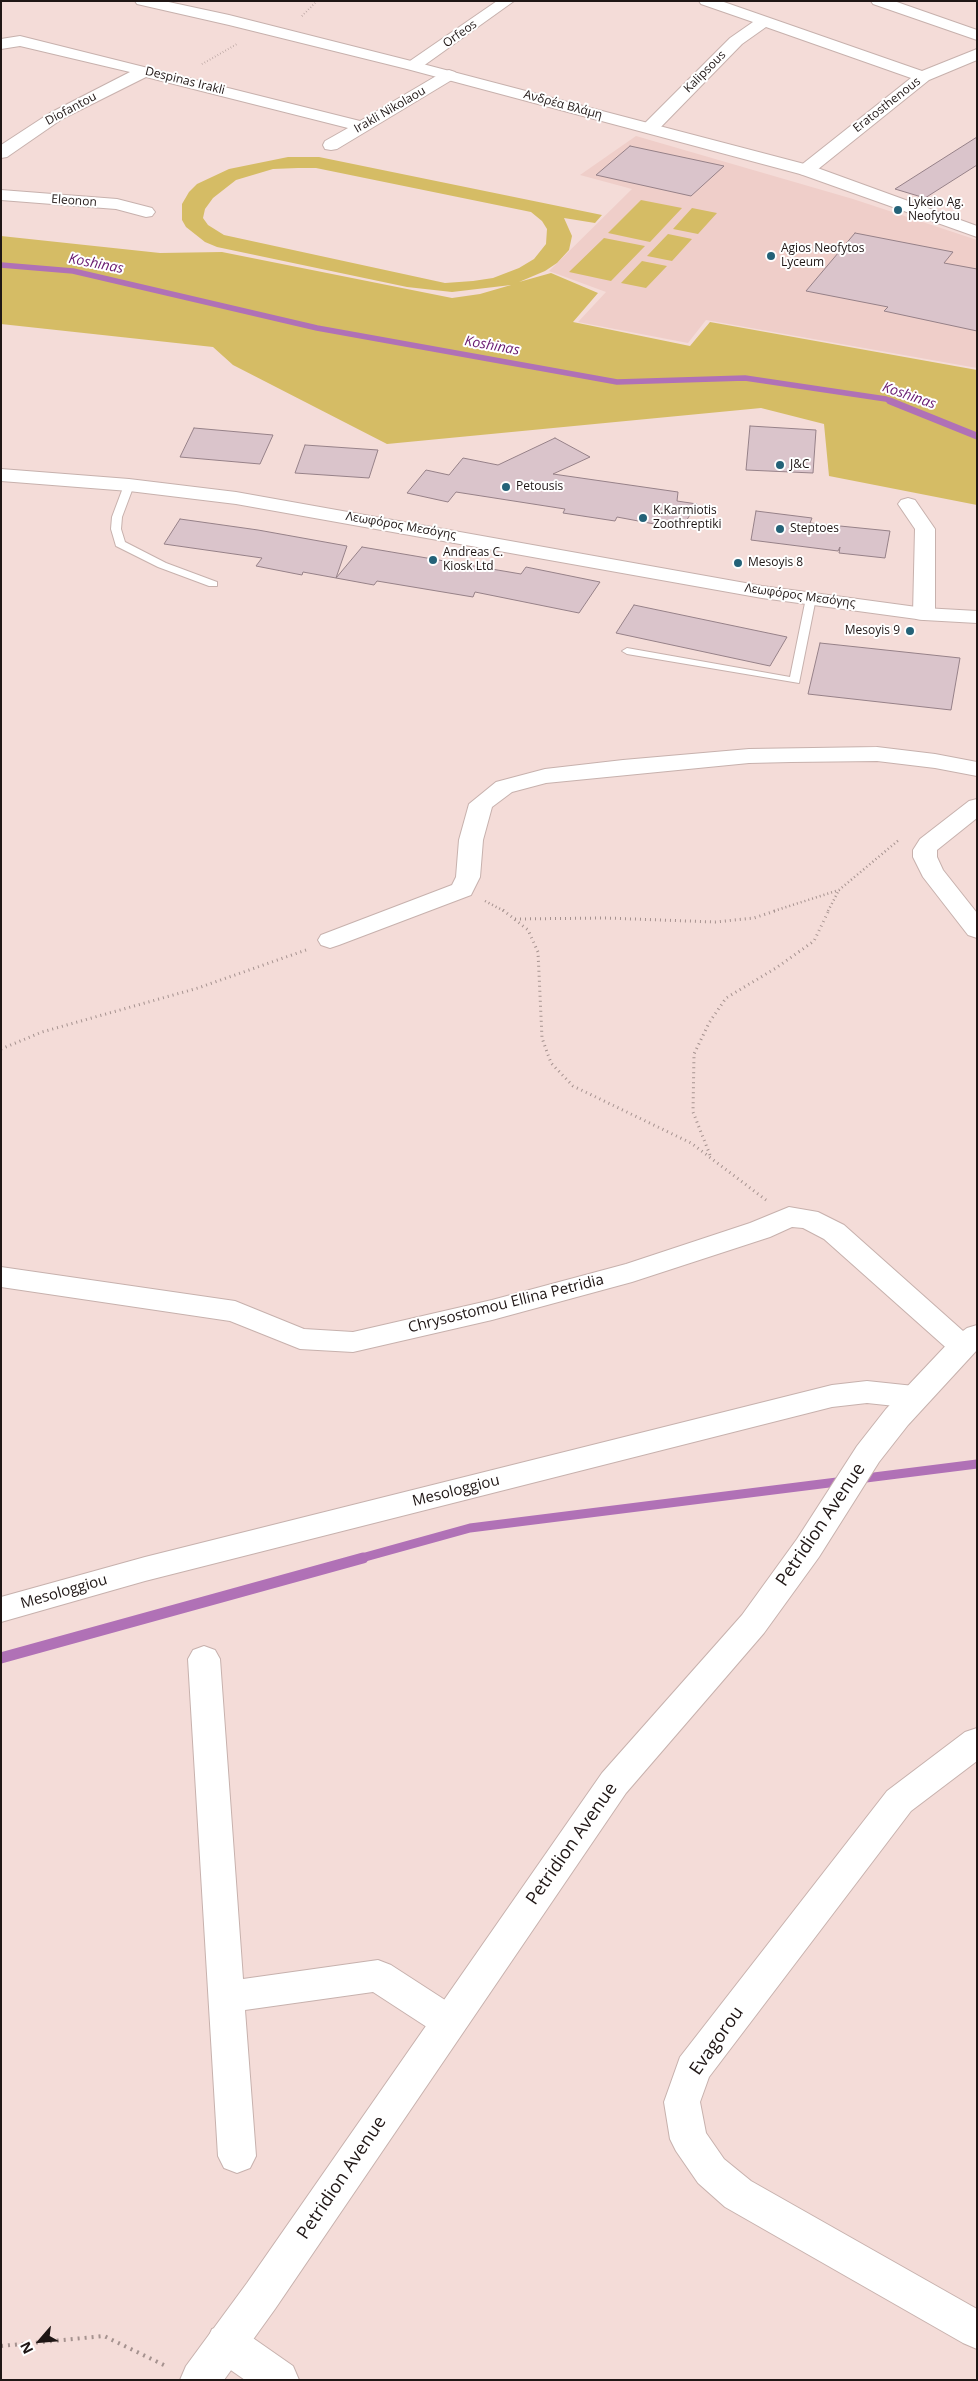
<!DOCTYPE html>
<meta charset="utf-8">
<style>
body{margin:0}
#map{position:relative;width:978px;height:2381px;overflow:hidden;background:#f4dcd8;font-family:"Open Sans",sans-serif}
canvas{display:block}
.frame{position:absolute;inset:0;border:2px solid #1f1615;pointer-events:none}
.north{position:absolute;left:15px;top:2316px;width:50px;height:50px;-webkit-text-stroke:4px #fff;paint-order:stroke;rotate:243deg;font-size:14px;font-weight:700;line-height:20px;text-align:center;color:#1f1615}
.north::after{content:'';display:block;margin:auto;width:18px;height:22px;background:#1f1615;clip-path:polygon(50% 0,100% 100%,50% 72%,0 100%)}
</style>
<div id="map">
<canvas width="978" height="2381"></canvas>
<div class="frame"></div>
<div class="north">N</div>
</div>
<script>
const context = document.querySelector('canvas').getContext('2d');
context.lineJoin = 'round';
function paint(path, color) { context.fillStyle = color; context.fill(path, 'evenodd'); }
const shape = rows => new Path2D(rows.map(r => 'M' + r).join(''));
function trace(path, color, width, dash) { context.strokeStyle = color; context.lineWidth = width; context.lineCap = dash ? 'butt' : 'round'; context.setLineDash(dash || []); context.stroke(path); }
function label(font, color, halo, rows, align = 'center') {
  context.font = font + ' "Open Sans",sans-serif'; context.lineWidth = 4; context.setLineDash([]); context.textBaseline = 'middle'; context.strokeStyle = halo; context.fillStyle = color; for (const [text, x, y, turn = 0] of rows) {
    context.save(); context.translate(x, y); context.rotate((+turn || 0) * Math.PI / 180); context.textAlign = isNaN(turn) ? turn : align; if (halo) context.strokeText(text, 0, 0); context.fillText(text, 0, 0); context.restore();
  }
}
paint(shape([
 [636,136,853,199,977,240,977,368,706,320,688,343,578,322,606,292,549,271,632,189,580,175]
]), '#efcec9');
paint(shape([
 [288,157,319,157,602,215,595,223,564,218,572,236,569,250,557,263,545,271,519,282,551,273,598,293,573,322,690,346,710,322,977,370,977,505,829,476,824,424,761,408,387,444,233,365,213,347,1,324,1,236,160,253,222,252,452,298,480,294,511,285,452,292,407,287,217,247,205,242,186,227,182,220,182,204,189,192,197,184,229,169],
 [298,168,316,168,531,212,542,221,547,229,546,244,534,259,519,268,493,278,473,281,445,283,224,235,208,225,203,218,205,209,213,198,236,180,273,169],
 [641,200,682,208,650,242,608,233],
 [692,208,717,213,698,234,673,229],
 [668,234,692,239,672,261,647,256],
 [604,238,645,246,611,281,569,272],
 [642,261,667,266,646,288,621,283]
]), '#d5bc65');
trace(shape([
 [1,265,73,271,317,328,617,382,745,378,886,399,893,402]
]), '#b071b6', 5.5);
trace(shape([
 [890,401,977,436]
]), '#b071b6', 7);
trace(shape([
 [858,1479,977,1464],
 [358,1559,470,1528,845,1481]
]), '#b071b6', 9);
trace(shape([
 [1,1658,363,1558]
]), '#b071b6', 11);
const building = shape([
 [977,137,977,165,925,198,895,189,977,137],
 [630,146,724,166,691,196,596,175,630,146],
 [855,233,953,252,944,263,977,269,977,331,884,311,888,307,806,291,855,233],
 [750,426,816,430,813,473,746,470,750,426],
 [194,428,273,435,260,464,180,457,194,428],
 [555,438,590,457,553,474,678,492,677,501,697,504,681,529,617,517,615,521,563,513,565,509,456,492,448,502,407,493,426,470,449,475,463,458,498,465,555,438],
 [305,445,378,450,369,478,295,473,305,445],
 [756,511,812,518,810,523,890,531,885,558,839,553,840,547,838,551,751,540,756,511],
 [180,519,258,530,347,546,336,578,303,572,302,575,256,566,262,558,164,544,180,519],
 [362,547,521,574,526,567,600,582,579,613,475,592,473,597,377,581,374,585,336,578,362,547],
 [634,605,787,637,770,666,616,633,634,605],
 [820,643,960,658,951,710,808,694,820,643]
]);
paint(building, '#dac4cb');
trace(building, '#968188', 1);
const service = shape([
 [129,482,134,485,122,517,121,529,125,542,166,563,217,582,217,586,209,586,158,567,116,546,111,529,112,517,124,485,129,482],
 [811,595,816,598,799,683,627,654,622,651,627,648,790,677,806,598,811,595]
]);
const minor = shape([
 [497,1,514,1,419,69,407,69,405,66,407,63,497,1],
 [699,1,721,1,922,71,977,49,977,60,929,80,812,174,806,175,800,174,797,170,800,166,911,78,766,27,742,44,656,132,644,132,642,128,644,124,730,38,753,22,701,4,699,1],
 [871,1,894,1,977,30,977,40,873,4,871,1],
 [20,36,360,121,443,72,449,70,455,72,457,75,455,78,337,149,331,150,325,149,323,145,325,141,348,128,146,77,62,119,7,157,1,158,1,145,50,113,130,72,20,46,1,49,1,39,20,36],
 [1,190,117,199,152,208,155,212,152,216,146,217,116,209,1,200,1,190],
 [908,498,915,500,935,529,935,614,932,619,924,620,916,619,913,614,915,529,898,504,901,500,908,498],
 [877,747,935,754,977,762,977,776,935,768,877,761,791,762,749,763,546,783,512,792,492,807,483,840,480,877,471,895,339,945,330,948,321,945,318,940,321,935,452,885,456,877,459,840,469,804,496,782,545,769,623,760,749,749,877,747],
 [977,799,977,818,937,850,937,857,943,870,977,913,977,938,968,935,923,877,913,857,913,850,920,839,969,801,977,799],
 [789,1207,818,1212,844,1225,972,1339,977,1346,972,1353,962,1356,952,1353,824,1239,803,1228,792,1227,770,1237,632,1282,492,1320,353,1352,300,1349,230,1321,1,1287,1,1267,235,1301,304,1329,353,1332,492,1300,626,1264,750,1223,789,1207],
 [867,1381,914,1386,924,1389,929,1397,924,1405,914,1408,867,1403,832,1407,145,1581,1,1622,1,1597,145,1557,832,1385,867,1381],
 [204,1646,215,1650,220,1659,243,1979,378,1960,391,1965,462,2011,467,2022,462,2033,449,2038,436,2033,373,1992,245,2010,256,2156,250,2168,237,2173,224,2168,218,2156,188,1659,193,1650,204,1646],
 [977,1728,977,1761,911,1811,709,2077,700,2102,706,2133,724,2159,751,2181,977,2309,977,2349,963,2343,725,2207,698,2183,676,2151,670,2139,664,2102,680,2057,887,1791,965,1732,977,1728],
 [226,2324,240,2329,293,2366,299,2380,245,2380,212,2357,206,2343,212,2329,226,2324]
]);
const tertiary = shape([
 [135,1,164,1,229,15,419,63,812,166,977,226,977,237,800,174,407,69,229,25,137,4,135,1],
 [977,1325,977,1350,908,1425,879,1462,819,1557,764,1633,626,1793,275,2309,224,2380,180,2380,186,2366,247,2283,602,1773,742,1615,797,1539,857,1446,886,1409,952,1339,967,1328,977,1325]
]);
const primary = shape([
 [1,469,129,479,236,492,762,586,924,608,977,611,977,623,924,620,762,598,236,504,129,491,1,481,1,469]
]);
trace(service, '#c7b1ad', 2);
trace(minor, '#c7b1ad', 2);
trace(tertiary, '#c7b1ad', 2);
trace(primary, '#c7b1ad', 2);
trace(shape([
 [302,16,317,1],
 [202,64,237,44]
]), '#a5928f', 2, [0.5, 2.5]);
trace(shape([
 [485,901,504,911],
 [774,911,839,890,900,839],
 [828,911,839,890]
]), '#a5928f', 2.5, [1, 3]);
trace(shape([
 [503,910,528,930,538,952,542,1038,551,1063,573,1086,691,1143,766,1200],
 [515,919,606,918,715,922,754,918,778,910],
 [1,1049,42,1032,198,988,306,950],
 [710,1155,693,1112,694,1054,709,1023,726,998,776,968,814,941,829,910]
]), '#a5928f', 3, [1, 4]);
trace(shape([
 [1,2346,104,2336,168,2367]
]), '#a5928f', 4, [2, 5]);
paint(service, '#fff');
paint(minor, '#fff');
paint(tertiary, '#fff');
paint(primary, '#fff');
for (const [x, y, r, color] of [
 [898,210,5,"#246278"],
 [771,256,5,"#246278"],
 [780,465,5,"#246278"],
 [506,487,5,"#246278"],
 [643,518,5,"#246278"],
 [780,529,5,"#246278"],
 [433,560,5,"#246278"],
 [738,563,5,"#246278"],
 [910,631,5,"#246278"]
]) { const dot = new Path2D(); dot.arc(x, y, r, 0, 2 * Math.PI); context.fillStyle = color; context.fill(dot); trace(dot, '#fff', 2); }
label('12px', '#1f1615', '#fff', [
 ["Orfeos",460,34,-35],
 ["Kalipsous",705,72,-45],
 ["Despinas Irakli",185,81,14],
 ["Ανδρέα Βλάμη",563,105,15],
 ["Eratosthenous",887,105,-38],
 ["Diofantou",71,109,-28],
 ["Irakli Nikolaou",390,110,-30],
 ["Eleonon",74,201,4],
 ["Λεωφόρος Μεσόγης",401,526,10],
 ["Λεωφόρος Μεσόγης",800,596,8]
]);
label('12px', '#1f1615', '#fff', [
 ["Lykeio Ag.",908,203],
 ["Neofytou",908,217],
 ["Agios Neofytos",781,249],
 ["Lyceum",781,263],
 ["J&C",790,465],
 ["Petousis",516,487],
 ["K.Karmiotis",653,511],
 ["Zoothreptiki",653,525],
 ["Steptoes",790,529],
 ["Andreas C.",443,553],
 ["Kiosk Ltd",443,567],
 ["Mesoyis 8",748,563],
 ["Mesoyis 9",900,631,"right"]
], 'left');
label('italic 14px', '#67186f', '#fff', [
 ["Koshinas",96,264,11],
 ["Koshinas",492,346,10],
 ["Koshinas",909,396,19]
]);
label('15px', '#1f1615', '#fff', [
 ["Chrysostomou Ellina Petridia",506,1304,-14],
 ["Mesologgiou",456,1491,-14],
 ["Mesologgiou",64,1592,-16]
]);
label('18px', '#1f1615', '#fff', [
 ["Petridion Avenue",821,1525,-56],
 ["Petridion Avenue",572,1844,-55],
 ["Evagorou",717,2041,-55],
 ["Petridion Avenue",342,2178,-56]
]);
</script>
